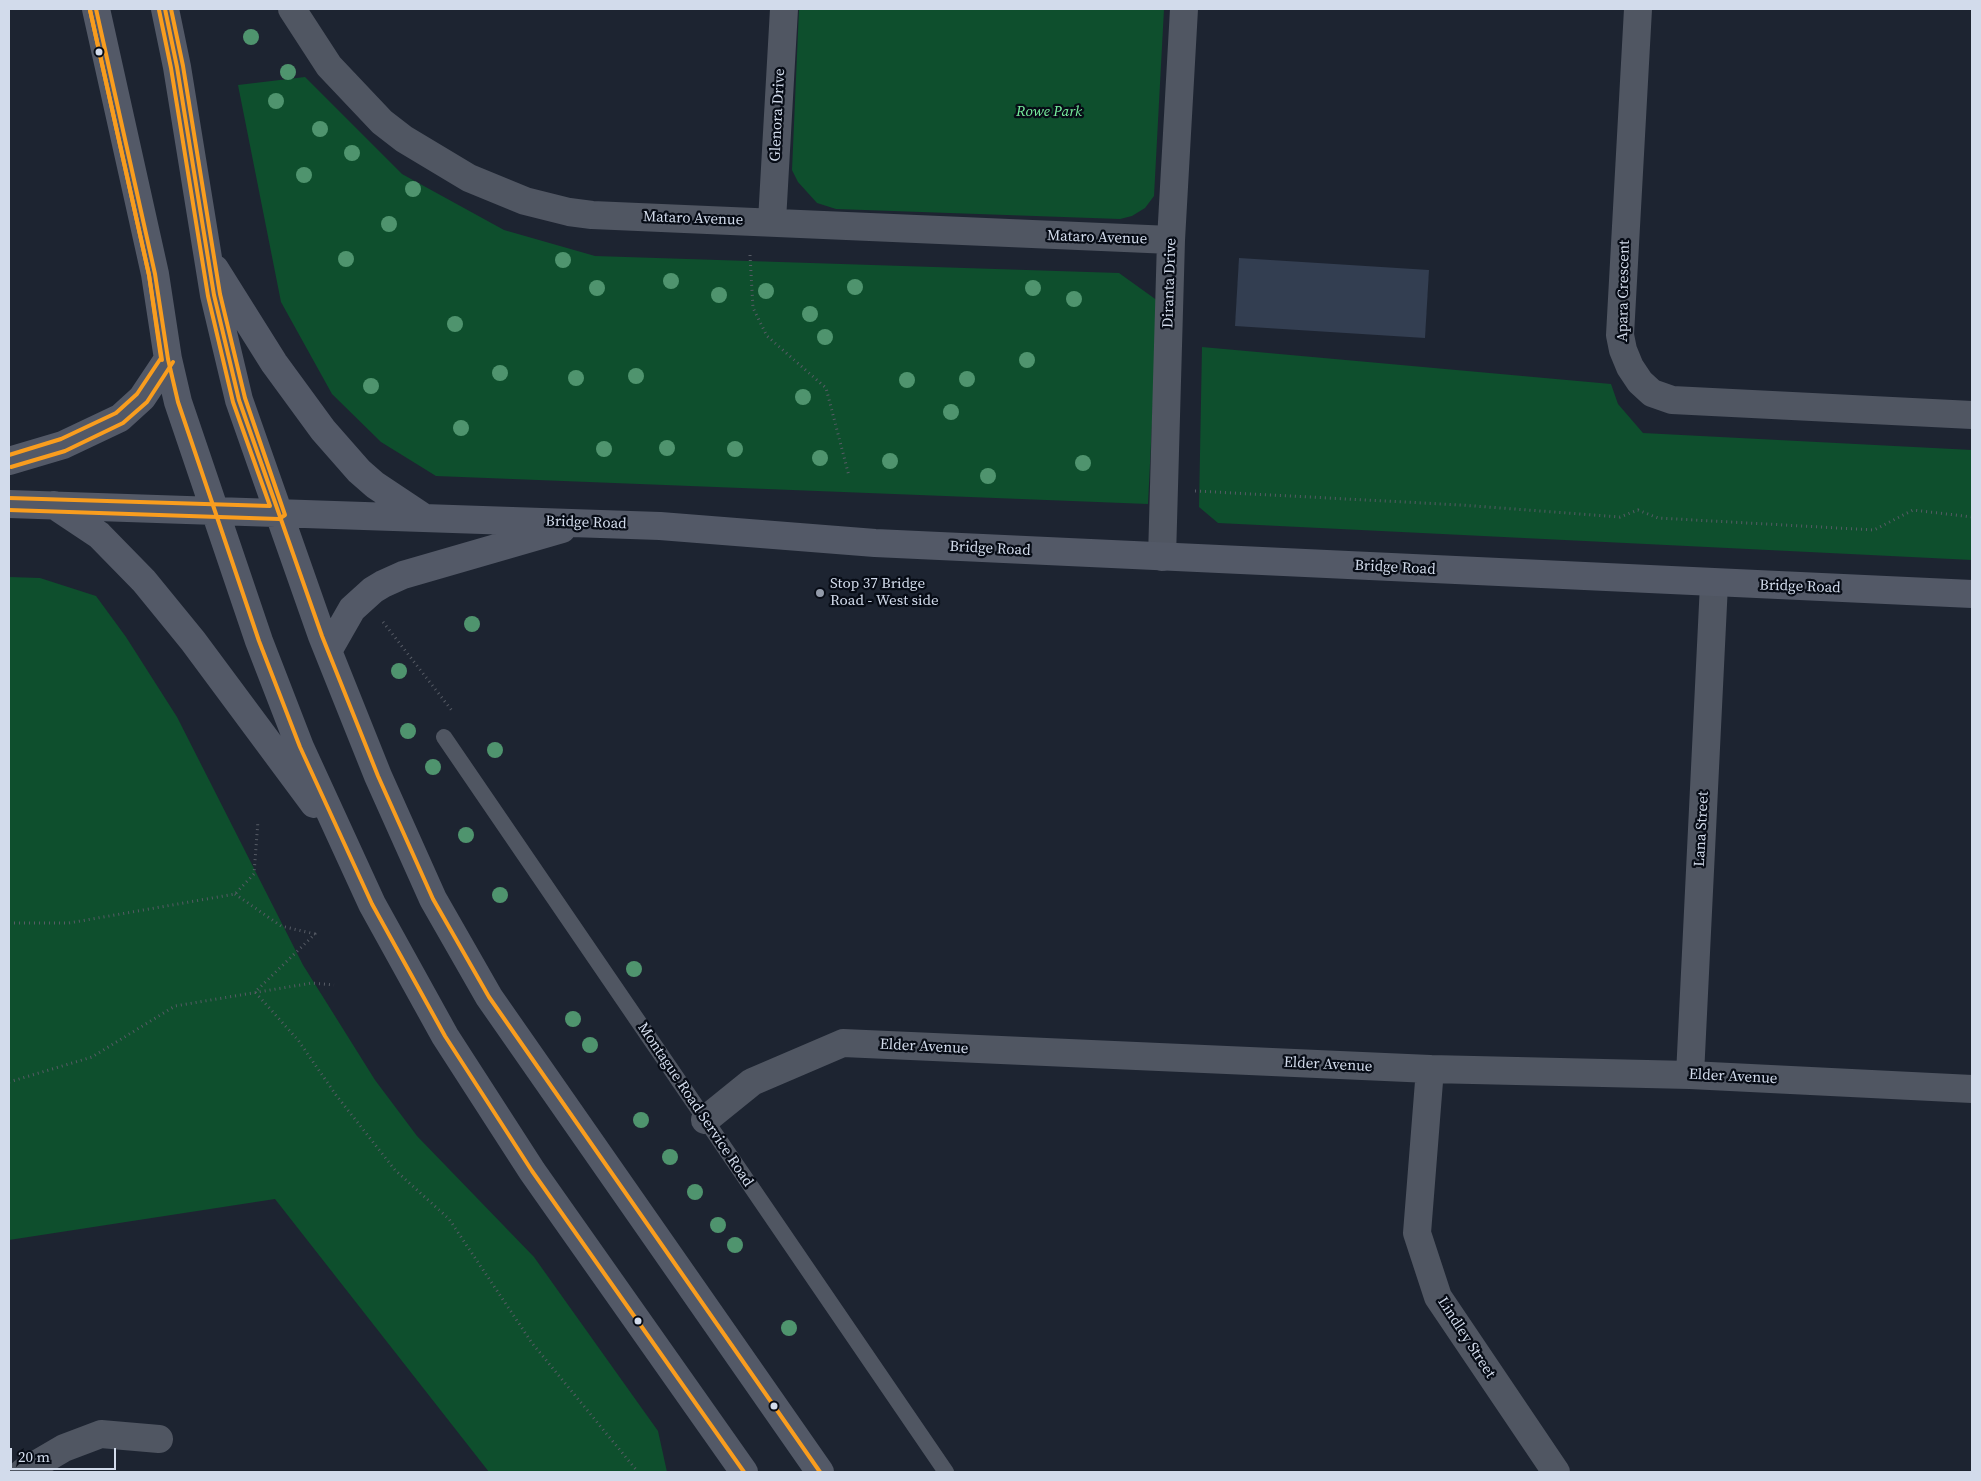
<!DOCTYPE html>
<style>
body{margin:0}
#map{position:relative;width:1981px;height:1481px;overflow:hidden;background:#1d2431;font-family:"Source Serif 4",serif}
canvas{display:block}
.frame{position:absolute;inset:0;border:10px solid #d2dbeb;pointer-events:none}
.scale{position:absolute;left:10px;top:1448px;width:106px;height:22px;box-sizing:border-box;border:2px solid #d2dbeb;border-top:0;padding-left:6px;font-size:15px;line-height:18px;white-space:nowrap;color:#d2dbeb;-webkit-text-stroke:4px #070c16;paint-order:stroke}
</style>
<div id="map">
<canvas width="1981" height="1481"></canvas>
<div class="frame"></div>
<div class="scale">20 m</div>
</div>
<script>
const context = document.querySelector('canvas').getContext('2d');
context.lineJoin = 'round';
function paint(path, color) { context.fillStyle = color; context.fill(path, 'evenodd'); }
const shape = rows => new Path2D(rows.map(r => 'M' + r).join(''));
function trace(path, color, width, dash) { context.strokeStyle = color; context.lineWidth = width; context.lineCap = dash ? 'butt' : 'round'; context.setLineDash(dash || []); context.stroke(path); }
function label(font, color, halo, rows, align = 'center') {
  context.font = font + ' "Source Serif 4",serif'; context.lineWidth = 4.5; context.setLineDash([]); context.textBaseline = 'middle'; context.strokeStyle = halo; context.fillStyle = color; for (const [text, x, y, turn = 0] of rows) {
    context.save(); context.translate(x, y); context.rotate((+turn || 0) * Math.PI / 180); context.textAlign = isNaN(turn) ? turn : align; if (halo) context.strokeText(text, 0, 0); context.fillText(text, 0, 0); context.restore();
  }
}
paint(shape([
 [799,9,1164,9,1154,196,1145,208,1132,216,1120,219,836,209,817,203,798,182,792,170],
 [305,77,402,174,504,230,595,256,1119,273,1158,301,1148,504,436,476,381,442,332,394,281,302,238,85],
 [1202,347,1611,384,1618,404,1643,433,1972,450,1972,560,1218,523,1199,507],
 [9,577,40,578,96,596,126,637,177,717,303,965,375,1080,417,1136,534,1257,658,1431,667,1472,489,1472,275,1199,9,1240]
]), '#0e4f2d');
paint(shape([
 [1239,258,1429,270,1425,338,1235,326]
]), '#333e51');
trace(shape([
 [750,255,753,308,767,336,826,388,849,476],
 [1195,491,1461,505,1620,517,1638,510,1658,518,1874,530,1913,510,1972,517],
 [383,622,453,712],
 [235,894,281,926,315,934,255,992,298,1040,336,1095,395,1170,449,1219,532,1343,638,1472],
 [9,923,69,923,235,894,254,874,258,821],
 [9,1082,92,1057,175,1006,312,983,334,985]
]), '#565b65', 3, [1, 4]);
trace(shape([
 [444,737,946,1472]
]), '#505662', 16);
trace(shape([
 [292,9,329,66,382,122,404,139,469,178,525,201,569,212,592,215,1171,240],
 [1638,9,1620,335,1623,350,1630,367,1640,382,1652,393,1672,400,1972,415],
 [772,221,784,9],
 [1162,557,1171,240,1184,9],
 [1430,1069,1417,1233,1438,1297,1556,1472],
 [1690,1075,1714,584],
 [705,1120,752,1082,843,1043,1430,1069,1690,1075,1972,1089],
 [23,1472,64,1448,101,1434,159,1439]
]), '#505662', 28);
trace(shape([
 [96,9,155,274,168,359,178,402,259,641,300,747,372,904,445,1036,532,1171,744,1472],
 [165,9,177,67,214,295,239,400,322,636,378,776,433,899,489,997,820,1472],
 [215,269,274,363,323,430,359,471,375,485,423,517],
 [9,461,63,445,120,418,142,398,168,359],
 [9,504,660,526,875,543,1972,594],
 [54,505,99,535,144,581,193,641,314,804],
 [328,651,352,609,373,590,383,584,403,575,562,529]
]), '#535967', 28);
trace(shape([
 [96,9,155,274,168,359,178,402,259,641,300,747,372,904,445,1036,532,1171,744,1472],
 [165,9,177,67,214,295,239,400,322,636,378,776,433,899,489,997,820,1472]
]), '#f99d1e', 4);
trace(shape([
 [90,10,149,275,162,360],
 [11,467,65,451,123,423,147,402,173,362],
 [9,510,279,519,285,515,245,398,220,294,183,66,171,9]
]), '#f99d1e', 4);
trace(shape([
 [9,455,61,439,116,413,137,394,161,358,149,275,90,10],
 [9,498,270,506,233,402,208,296,171,68,159,10]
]), '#f99d1e', 4);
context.fillStyle = '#4f946e';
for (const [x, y] of [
 [251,37],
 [288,72],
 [276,101],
 [320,129],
 [352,153],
 [304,175],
 [413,189],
 [389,224],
 [346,259],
 [563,260],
 [671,281],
 [855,287],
 [597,288],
 [1033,288],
 [766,291],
 [719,295],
 [1074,299],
 [810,314],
 [455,324],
 [825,337],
 [1027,360],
 [500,373],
 [636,376],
 [576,378],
 [967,379],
 [907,380],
 [371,386],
 [803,397],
 [951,412],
 [461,428],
 [667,448],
 [604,449],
 [735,449],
 [820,458],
 [890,461],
 [1083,463],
 [988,476],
 [472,624],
 [399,671],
 [408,731],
 [495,750],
 [433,767],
 [466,835],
 [500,895],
 [634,969],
 [573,1019],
 [590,1045],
 [641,1120],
 [670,1157],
 [695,1192],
 [718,1225],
 [735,1245],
 [789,1328]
]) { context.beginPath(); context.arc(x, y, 8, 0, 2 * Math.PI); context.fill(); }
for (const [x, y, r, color] of [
 [99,52,4.5,"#d2dbeb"],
 [820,593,5,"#939baa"],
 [638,1321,4.5,"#d2dbeb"],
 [774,1406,4.5,"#d2dbeb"]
]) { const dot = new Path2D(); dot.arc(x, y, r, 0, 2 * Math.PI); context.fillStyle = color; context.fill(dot); trace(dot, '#070c16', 2); }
label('italic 15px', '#78f09f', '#070c16', [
 ["Rowe Park",1049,112]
]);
label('15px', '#d2dbeb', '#070c16', [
 ["Glenora Drive",778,115,-87],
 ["Mataro Avenue",693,219,2],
 ["Mataro Avenue",1097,238,2],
 ["Diranta Drive",1170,283,-88],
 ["Apara Crescent",1624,291,-89],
 ["Bridge Road",586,523,2],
 ["Bridge Road",990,549,3],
 ["Bridge Road",1395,568,3],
 ["Bridge Road",1800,587,2],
 ["Lana Street",1702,829,-87],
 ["Elder Avenue",924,1047,3],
 ["Elder Avenue",1328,1065,3],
 ["Elder Avenue",1733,1077,3],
 ["Montague Road Service Road",695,1105,56],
 ["Lindley Street",1466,1338,57]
]);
label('15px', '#d2dbeb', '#070c16', [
 ["Stop 37 Bridge",830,584],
 ["Road - West side",830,601]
], 'left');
</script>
